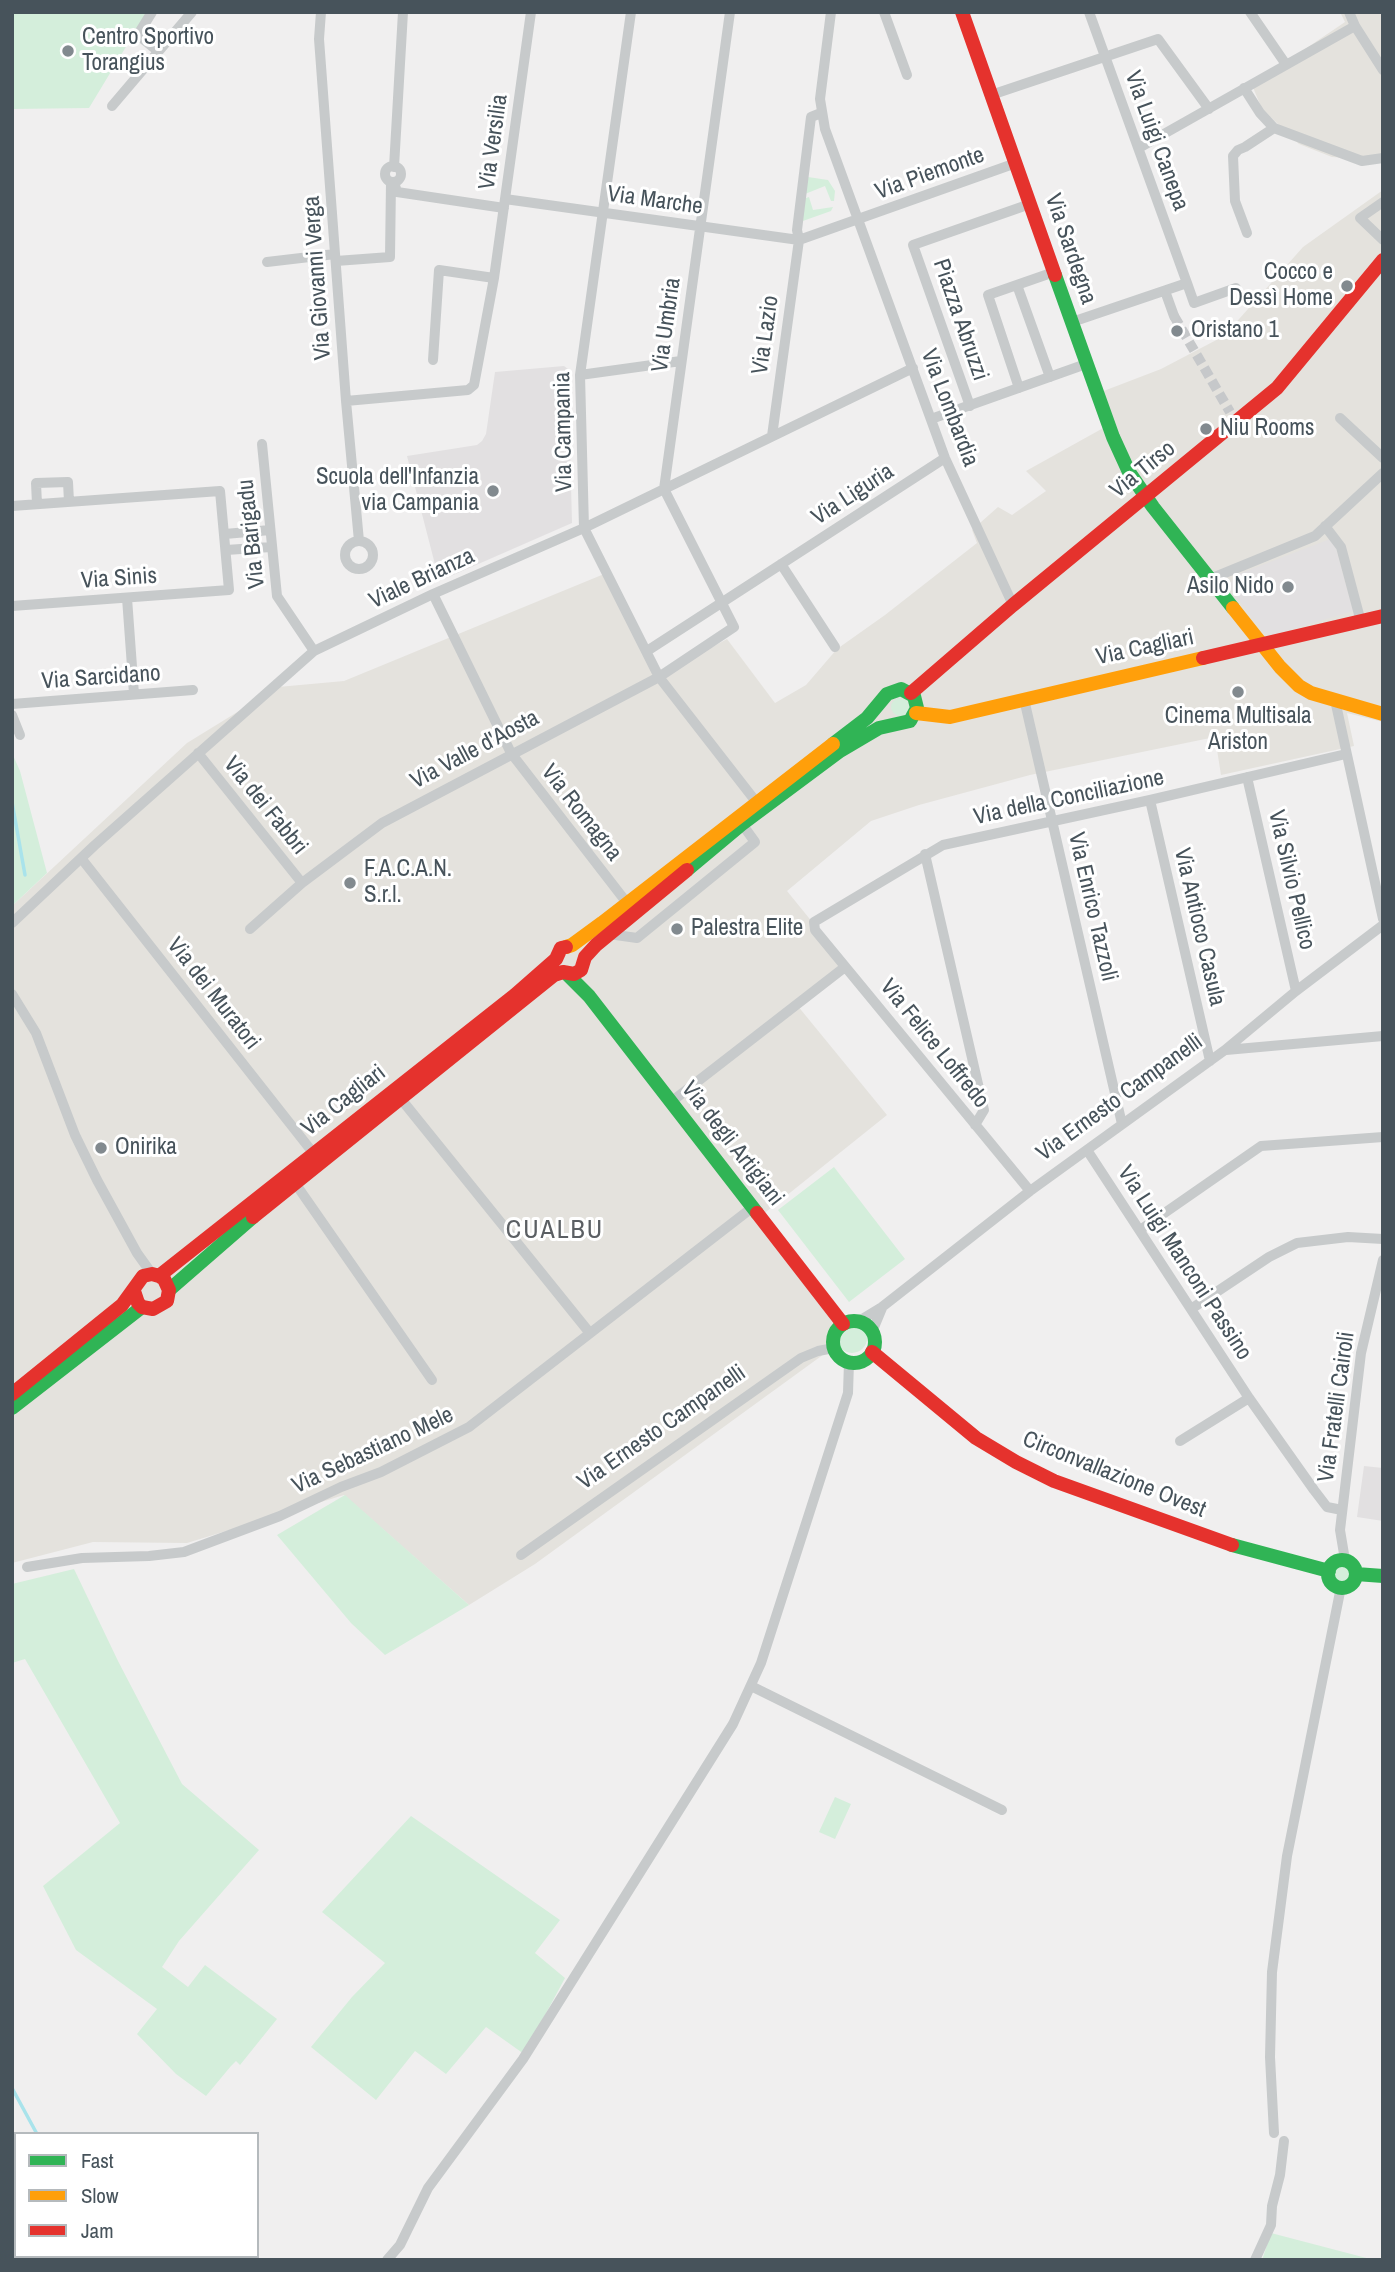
<!DOCTYPE html>
<meta charset="utf-8">
<style>
body{margin:0}
#map{position:relative;width:1395px;height:2272px;overflow:hidden;background:#f0efef;font-family:"Archivo Narrow",sans-serif}
canvas{display:block}
.frame{position:absolute;inset:0;border:14px solid #47535b;pointer-events:none}
.legend{position:absolute;left:14px;top:2132px;width:245px;height:126px;box-sizing:border-box;background:#fff;border:2px solid #b5babd;margin:0;padding:9px 12px;list-style:none;font-size:21px;color:#47535b}
.legend li{display:flex;align-items:center;gap:14px;height:35px}
.legend b{width:35px;border:2px solid #b5babd}
</style>
<div id="map">
<canvas width="1395" height="2272"></canvas>
<div class="frame"></div>
<ul class="legend">
<li><b style="height:9px;background:#30b455"></b>Fast</li>
<li><b style="height:9px;background:#ff9f0a"></b>Slow</li>
<li><b style="height:9px;background:#e5322d"></b>Jam</li>
</ul>
</div>
<script>
const context = document.querySelector('canvas').getContext('2d');
context.lineJoin = 'round';
function paint(path, color) { context.fillStyle = color; context.fill(path, 'evenodd'); }
const shape = rows => new Path2D(rows.map(r => 'M' + r).join(''));
function trace(path, color, width, dash) { context.strokeStyle = color; context.lineWidth = width; context.lineCap = dash ? 'butt' : 'round'; context.setLineDash(dash || []); context.stroke(path); }
function label(font, color, halo, rows, align = 'center') {
  context.font = font + ' "Archivo Narrow",sans-serif'; context.lineWidth = 6; context.setLineDash([]); context.textBaseline = 'middle'; context.strokeStyle = halo; context.fillStyle = color; for (const [text, x, y, turn = 0] of rows) {
    context.save(); context.translate(x, y); context.rotate((+turn || 0) * Math.PI / 180); context.textAlign = isNaN(turn) ? turn : align; if (halo) context.strokeText(text, 0, 0); context.fillText(text, 0, 0); context.restore();
  }
}
paint(shape([
 [1340,12,1383,12,1383,156,1364,159,1332,157,1299,144,1262,109,1252,85,1345,22],
 [1383,190,1383,722,1347,713,1354,746,1221,775,1215,737,1030,775,919,805,871,821,787,891,848,966,797,1005,887,1115,761,1216,853,1333,535,1564,469,1605,344,1495,187,1543,93,1542,12,1563,12,906,187,743,278,687,344,681,609,572,658,676,727,639,775,703,806,685,837,649,885,615,977,543,972,530,998,507,1012,515,1046,491,1026,471,1105,427,1101,392,1161,369,1224,336,1303,247]
]), '#e4e2dd');
paint(shape([
 [564,366,568,369,572,523,444,579,438,576,407,456,477,445,482,441,486,434,495,372],
 [1330,539,1336,548,1353,611,1270,636,1263,632,1228,585,1236,575],
 [1364,1466,1383,1468,1383,1521,1357,1517]
]), '#e2e0e1');
paint(shape([
 [12,12,147,12,89,108,12,109],
 [808,177,828,180,835,191,834,201,831,201,825,186,805,194],
 [809,197,813,210,833,207,831,211,800,222,803,199],
 '891 707a9 9 0 1 1 18 0a9 9 0 1 1-18 0Z',
 [12,753,20,771,47,873,12,906],
 [834,1167,905,1259,849,1302,778,1210],
 '837 1338a15 15 0 1 1 30 0a15 15 0 1 1-30 0Z',
 [345,1495,469,1605,385,1655,351,1623,277,1535],
 '1333 1572a9 9 0 1 1 18 0a9 9 0 1 1-18 0Z',
 [74,1569,118,1661,182,1784,259,1850,179,1941,162,1967,188,1987,205,1965,277,2019,240,2065,236,2061,231,2066,206,2096,176,2074,137,2034,157,2009,76,1950,43,1886,120,1823,25,1659,12,1663,12,1584],
 [835,1797,851,1804,835,1839,819,1832],
 [411,1816,560,1920,535,1953,565,1978,524,2054,486,2027,446,2074,415,2051,376,2100,311,2047,352,1997,385,1963,322,1912],
 [1271,2233,1374,2260,1262,2260]
]), '#d4eedb');
trace(shape([
 [12,802,25,875],
 [12,2088,37,2134],
 [104,2256,106,2260]
]), '#a9e3eb', 3.5);
trace(shape([
 [1174,316,1230,412]
]), '#c6c8ca', 10, [10, 5]);
trace(shape([
 [321,12,319,39,346,401,359,541],
 [631,12,580,375,584,528,659,677,757,803],
 [831,12,820,99,825,129,945,458,1013,605],
 [884,12,907,75],
 [1250,12,1285,63],
 [1349,12,1355,26,1383,70],
 [138,35,158,51],
 [134,41,152,12],
 [1244,88,1260,113,1274,128,1362,161,1383,158],
 [991,95,1158,39,1209,109],
 [112,106,192,12],
 [1139,148,1355,26],
 '385 174a8 8 0 1 1 16 0a8 8 0 1 1-16 0Z',
 [394,167,403,12],
 [394,182,397,192,504,208],
 [505,199,799,240,1016,163],
 [1383,202,1360,218,1383,240],
 [1247,233,1235,201,1233,156,1238,150,1245,147,1274,128],
 [336,261,390,257,391,182],
 [267,262,335,254],
 [1187,283,1194,303,1236,288],
 [1017,285,1050,377],
 [1165,291,1174,316],
 [1072,322,1187,283,1089,12],
 [433,360,439,270,494,278],
 [580,375,681,361],
 [1019,388,988,295,1054,272],
 [346,401,468,390,474,385,494,278,531,12],
 [970,406,913,245,1030,204],
 [1340,418,1383,458],
 [931,419,1086,364],
 [772,436,799,240,797,230,811,117,821,113],
 [262,444,277,596,314,651],
 [37,504,36,483,68,482,69,502],
 [12,506,220,491,229,590,12,606],
 [1325,526,1341,547,1361,622],
 [225,534,270,530],
 '345 555a14 14 0 1 1 28 0a14 14 0 1 1-28 0Z',
 [226,550,271,547],
 [781,564,835,647],
 [1210,579,1315,536,1383,473],
 [433,594,511,753,627,903],
 [127,598,134,694],
 [647,651,945,458],
 [1024,699,1122,1124],
 [1335,700,1383,919],
 [12,704,193,690],
 [12,715,20,735],
 [198,753,302,883],
 [1247,777,1296,991],
 [1150,800,1210,1061],
 [925,854,984,1110,975,1125],
 [81,858,314,1154],
 [12,923,95,845,314,651,433,594,584,528,913,368],
 [250,929,302,883,382,823,659,677,734,627,664,489,730,12],
 [609,934,637,938,755,842,742,824],
 [12,994,36,1033,75,1135,97,1180,137,1253,152,1274],
 [1226,1050,1383,1036],
 [401,1099,589,1332],
 [671,1102,845,967],
 [1087,1150,1249,1398,1314,1490,1327,1507,1342,1510],
 [295,1183,432,1380],
 [1030,1191,815,930,814,922,943,845,1150,800,1346,754],
 [1140,1230,1261,1146,1383,1137],
 [1191,1309,1269,1257,1297,1243,1348,1237,1383,1239],
 [859,1321,882,1307,1030,1191,1225,1050,1296,991,1383,925],
 [872,1332,882,1308],
 [1180,1441,1249,1398],
 [521,1555,801,1358,818,1351,834,1348],
 [1345,1560,1340,1530,1361,1353,1383,1260],
 [27,1567,82,1558,149,1556,184,1552,280,1516,341,1487,381,1472,469,1427,753,1207],
 [751,1686,1002,1810],
 [1274,2133,1270,2057,1272,1972,1287,1856,1341,1587],
 [387,2260,400,2245,428,2188,523,2059,733,1724,761,1663,848,1393,849,1362],
 [1255,2260,1271,2225,1272,2206,1280,2175,1284,2141]
]), '#c7cacb', 10);
trace(shape([
 [1055,275,1113,437,1129,472,1153,507,1233,608],
 [687,870,742,824,840,751,879,728,910,721,917,708,914,696,901,689,887,694,867,718,833,744],
 [567,974,589,996,757,1213],
 [169,1290,253,1217],
 '833 1342a21 21 0 1 1 42 0a21 21 0 1 1-42 0Z',
 [12,1408,142,1307],
 [1232,1545,1329,1571],
 '1328 1574a14 14 0 1 1 28 0a14 14 0 1 1-28 0Z',
 [1356,1574,1383,1576]
]), '#30b455', 14);
trace(shape([
 [1233,608,1280,667,1299,686,1311,693,1383,714],
 [916,713,950,717,1203,658],
 [566,947,572,945,602,923,833,744]
]), '#ff9f0a', 14);
trace(shape([
 [962,12,1055,275],
 [1203,658,1383,616],
 [911,693,1013,605,1277,388,1383,260],
 [757,1213,843,1324],
 [253,1217,554,975,563,972,574,974,581,970,585,957,596,945,687,870],
 [159,1276,515,995,556,959,561,948,566,947],
 [872,1352,976,1438,1016,1462,1054,1481,1232,1545],
 [12,1394,122,1305,143,1276,152,1274,159,1276,164,1279,169,1290,167,1301,153,1309,142,1307,138,1303,134,1291]
]), '#e5322d', 14);
for (const [x, y, r, color] of [
 [68,51,7,"#828a8f"],
 [1347,286,7,"#828a8f"],
 [1177,331,7,"#828a8f"],
 [1206,429,7,"#828a8f"],
 [493,491,7,"#828a8f"],
 [1288,587,7,"#828a8f"],
 [1238,692,7,"#828a8f"],
 [350,883,7,"#828a8f"],
 [677,929,7,"#828a8f"],
 [101,1148,7,"#828a8f"]
]) { const dot = new Path2D(); dot.arc(x, y, r, 0, 2 * Math.PI); context.fillStyle = color; context.fill(dot); trace(dot, '#fff', 2.5); }
label('23px', '#47535b', '#fff', [
 ["Centro Sportivo",82,38],
 ["Torangius",82,64],
 ["Cocco e",1333,273,"right"],
 ["Dessì Home",1333,299,"right"],
 ["Oristano 1",1191,331],
 ["Niu Rooms",1220,429],
 ["Scuola dell'Infanzia",479,478,"right"],
 ["via Campania",479,504,"right"],
 ["Asilo Nido",1274,587,"right"],
 ["Cinema Multisala",1238,717,"center"],
 ["Ariston",1238,743,"center"],
 ["F.A.C.A.N.",364,870],
 ["S.r.l.",364,896],
 ["Palestra Elite",691,929],
 ["Onirika",115,1148]
], 'left');
label('23px', '#47535b', '#fff', [
 ["Via Luigi Canepa",1156,141,70],
 ["Via Versilia",494,142,-82],
 ["Via Piemonte",930,174,-20],
 ["Via Marche",655,201,8],
 ["Via Sardegna",1070,249,71],
 ["Via Giovanni Verga",318,278,-94],
 ["Piazza Abruzzi",960,320,71],
 ["Via Umbria",667,325,-82],
 ["Via Lazio",766,335,-82],
 ["Via Lombardia",949,408,69],
 ["Via Campania",564,432,-91],
 ["Via Tirso",1143,470,-39],
 ["Via Liguria",853,495,-33],
 ["Via Barigadu",252,534,-96],
 ["Via Sinis",119,579,-4],
 ["Viale Brianza",422,579,-25],
 ["Via Cagliari",1145,648,-12],
 ["Via Sarcidano",101,678,-4],
 ["Via Valle d'Aosta",475,750,-28],
 ["Via della Conciliazione",1069,798,-12],
 ["Via dei Fabbri",265,806,51],
 ["Via Romagna",581,813,52],
 ["Via Silvio Pellico",1291,880,77],
 ["Via Enrico Tazzoli",1092,907,77],
 ["Via Antioco Casula",1199,927,77],
 ["Via dei Muratori",213,994,52],
 ["Via Felice Loffredo",934,1044,51],
 ["Via Ernesto Campanelli",1120,1098,-36],
 ["Via Cagliari",344,1101,-38],
 ["Via degli Artigiani",732,1144,52],
 ["Via Luigi Manconi Passino",1184,1263,57],
 ["Via Fratelli Cairoli",1337,1407,-82],
 ["Via Ernesto Campanelli",662,1428,-35],
 ["Via Sebastiano Mele",373,1451,-25],
 ["Circonvallazione Ovest",1114,1475,22]
]);
context.letterSpacing = '2px';
label('26px', '#5b5f63', '#fff', [
 ["CUALBU",555,1231]
]);
context.letterSpacing = '0px';
</script>
